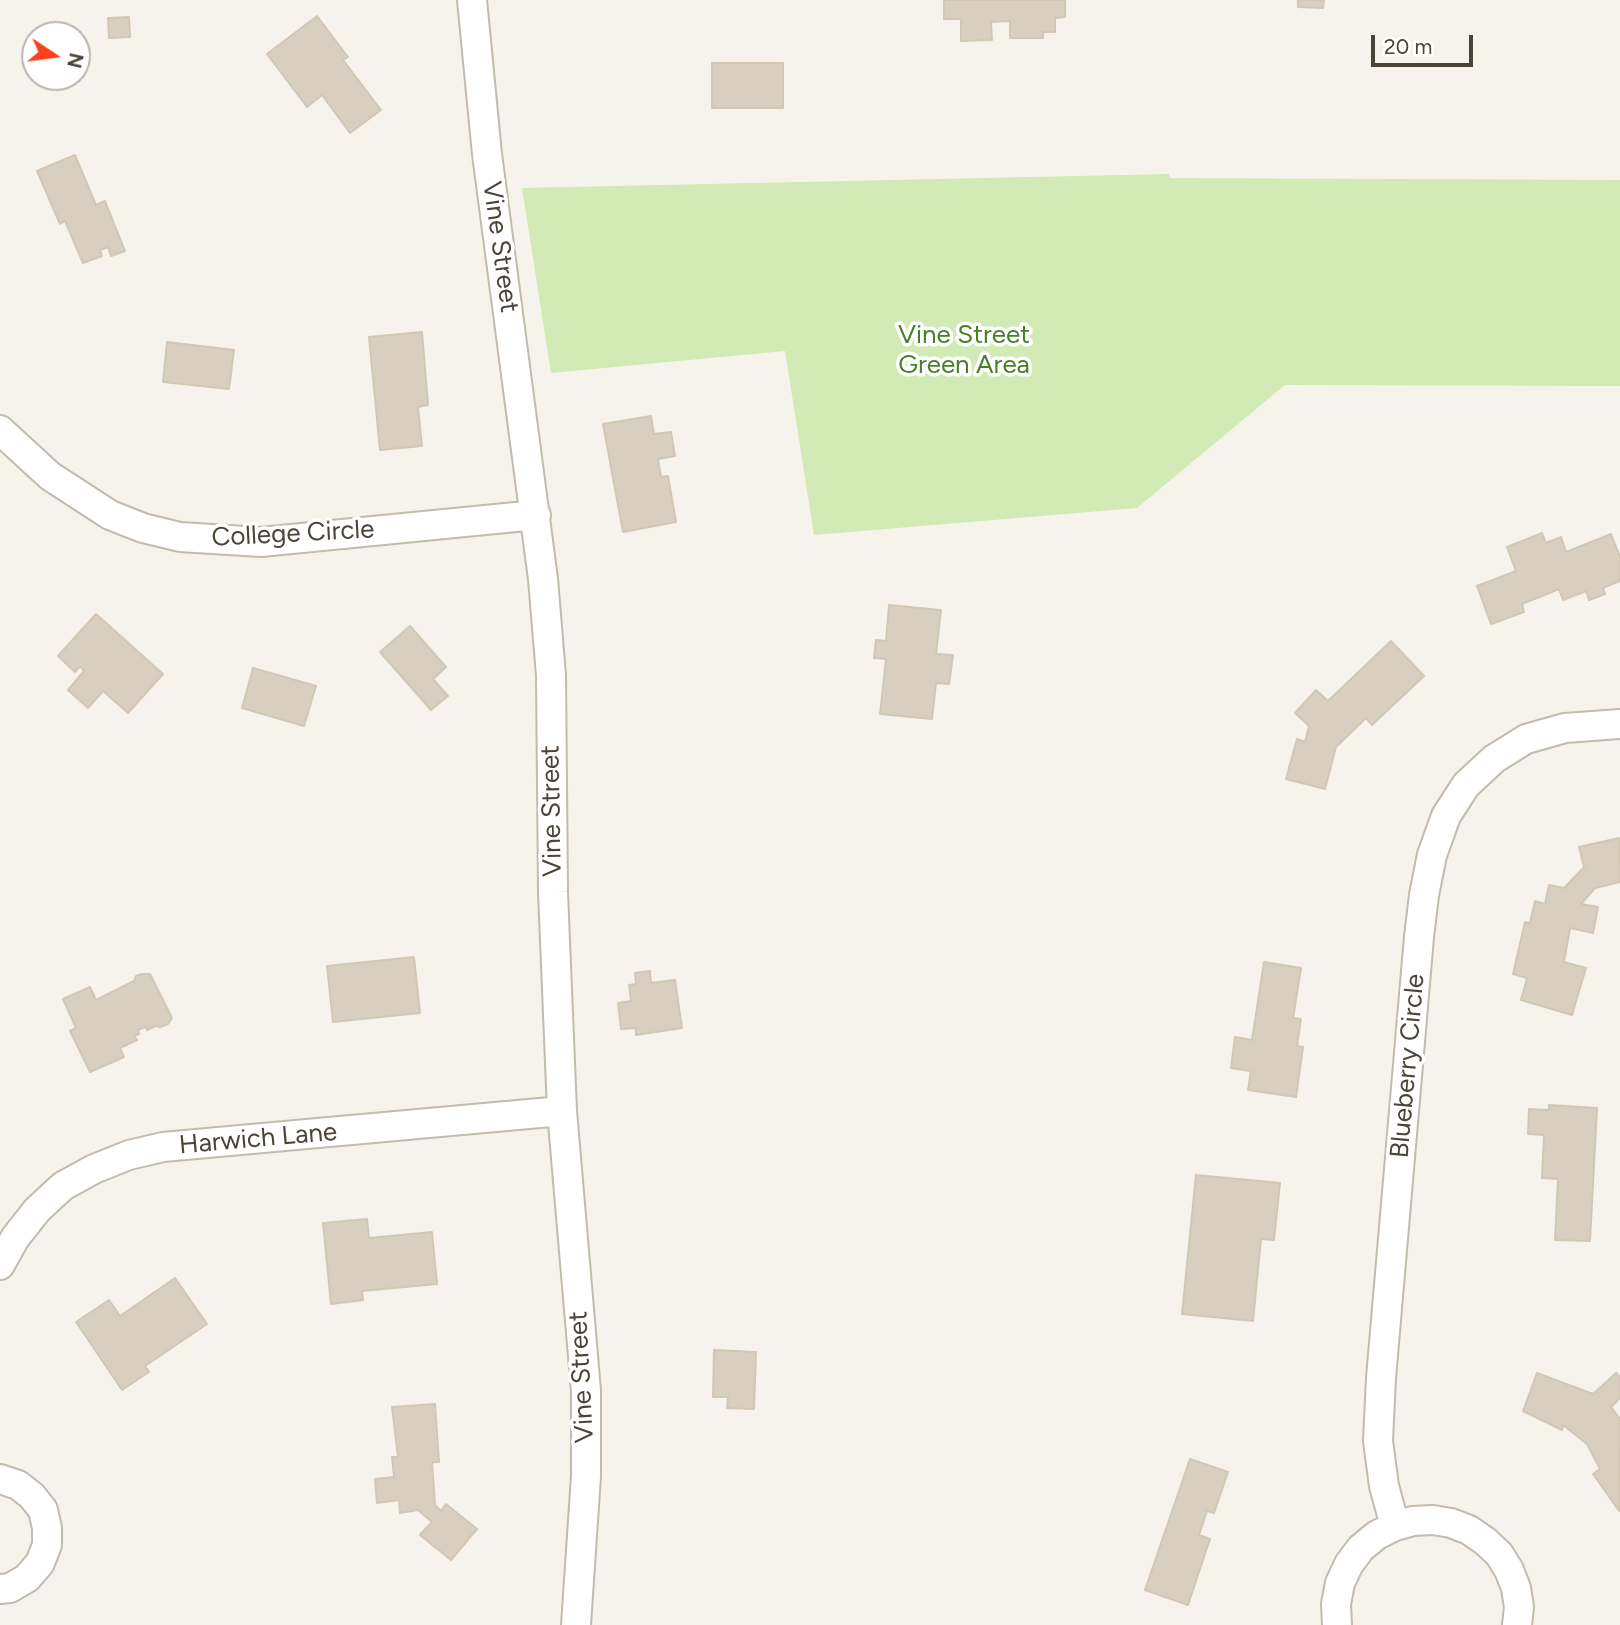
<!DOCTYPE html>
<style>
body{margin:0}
#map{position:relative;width:1620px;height:1625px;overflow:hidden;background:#f6f3ec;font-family:Figtree,sans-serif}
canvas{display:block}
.north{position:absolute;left:21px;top:21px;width:70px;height:70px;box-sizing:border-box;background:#fff;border:2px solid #b7b4b0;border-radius:50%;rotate:103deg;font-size:19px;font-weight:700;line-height:28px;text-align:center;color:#4b4439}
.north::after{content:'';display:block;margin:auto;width:24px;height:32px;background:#fc3f1d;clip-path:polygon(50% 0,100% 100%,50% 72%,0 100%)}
.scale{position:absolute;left:1371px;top:35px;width:102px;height:32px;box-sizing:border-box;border:4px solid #4b4439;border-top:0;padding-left:9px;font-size:21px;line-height:24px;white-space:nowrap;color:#4b4439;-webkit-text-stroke:5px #fff;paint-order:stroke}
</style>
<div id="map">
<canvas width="1620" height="1625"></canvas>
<div class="north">N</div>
<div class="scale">20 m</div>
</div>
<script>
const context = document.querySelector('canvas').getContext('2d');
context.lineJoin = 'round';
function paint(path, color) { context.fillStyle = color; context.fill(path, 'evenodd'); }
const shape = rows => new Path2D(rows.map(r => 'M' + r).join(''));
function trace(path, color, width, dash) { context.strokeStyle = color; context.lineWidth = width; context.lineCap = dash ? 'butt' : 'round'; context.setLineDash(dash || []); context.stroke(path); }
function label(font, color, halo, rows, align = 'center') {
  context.font = font + ' Figtree,sans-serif'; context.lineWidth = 7; context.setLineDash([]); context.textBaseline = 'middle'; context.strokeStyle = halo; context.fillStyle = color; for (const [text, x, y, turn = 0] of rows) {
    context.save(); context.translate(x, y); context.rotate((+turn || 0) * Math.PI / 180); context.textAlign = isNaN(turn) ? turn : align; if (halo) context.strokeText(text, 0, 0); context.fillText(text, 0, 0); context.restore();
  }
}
paint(shape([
 [1169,174,1170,178,1620,180,1620,386,1285,385,1137,508,814,535,785,351,551,373,522,188]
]), '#d2eab5');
const building = shape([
 [944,0,1065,0,1065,17,1055,18,1055,32,1043,32,1043,38,1010,38,1010,21,991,22,992,40,961,41,961,19,944,19,944,0],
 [1298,0,1324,0,1323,8,1298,7,1298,0],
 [317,16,348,57,343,60,381,110,350,133,322,95,307,107,267,54,317,16],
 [129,17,130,37,109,38,108,18,129,17],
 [712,63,783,63,783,108,712,108,712,63],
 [75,155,96,205,105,201,125,251,111,256,108,247,100,250,102,256,83,263,65,221,60,224,37,171,75,155],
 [422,332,428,405,418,407,422,446,380,450,369,337,422,332],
 [167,342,234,350,229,389,163,382,167,342],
 [651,416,654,434,671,432,675,456,658,459,661,477,668,476,676,522,623,532,603,424,651,416],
 [1542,533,1546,543,1561,537,1566,552,1611,534,1620,557,1620,581,1603,588,1605,594,1589,600,1586,591,1563,600,1559,589,1522,604,1524,612,1491,624,1477,586,1516,571,1507,547,1542,533],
 [889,605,941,610,936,654,953,655,949,684,936,683,932,719,880,714,886,659,874,658,876,640,886,641,889,605],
 [96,614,163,674,128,713,103,691,88,708,68,690,84,671,80,666,75,672,58,656,96,614],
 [410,626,446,667,433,679,448,696,431,710,380,652,410,626],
 [1391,641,1424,676,1372,725,1366,718,1336,747,1325,789,1286,779,1297,739,1305,742,1309,726,1295,713,1316,690,1328,701,1391,641],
 [253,668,316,686,304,726,242,708,253,668],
 [1619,838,1620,882,1595,888,1581,904,1598,907,1593,933,1570,928,1564,962,1586,968,1572,1015,1521,1000,1527,978,1513,974,1525,922,1530,923,1535,901,1545,904,1549,885,1564,888,1584,867,1579,847,1619,838],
 [414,957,420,1013,333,1022,327,966,414,957],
 [1264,962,1301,968,1293,1018,1301,1019,1297,1046,1303,1047,1296,1097,1248,1090,1251,1071,1231,1068,1235,1037,1252,1040,1264,962],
 [650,971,651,983,675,980,682,1028,636,1035,636,1028,621,1029,618,1003,631,1001,629,985,636,984,635,973,650,971],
 [142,974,150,974,172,1018,168,1024,160,1027,155,1026,147,1030,146,1027,138,1030,139,1034,134,1036,137,1040,120,1048,124,1057,90,1072,70,1031,76,1028,63,999,90,987,96,1000,134,981,136,976,142,974],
 [1549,1105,1597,1108,1590,1241,1555,1240,1558,1179,1542,1178,1544,1135,1528,1134,1529,1109,1549,1110,1549,1105],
 [1196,1175,1280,1183,1274,1240,1261,1239,1253,1321,1182,1314,1196,1175],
 [367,1219,369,1238,432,1232,437,1284,362,1291,363,1300,331,1304,323,1223,367,1219],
 [175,1278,207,1324,145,1366,149,1372,122,1390,76,1322,109,1300,120,1316,175,1278],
 [714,1350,756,1352,754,1409,727,1408,728,1397,713,1397,714,1350],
 [1537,1373,1593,1394,1616,1373,1620,1377,1620,1398,1611,1407,1620,1419,1619,1511,1593,1474,1600,1469,1587,1444,1563,1425,1562,1430,1523,1411,1537,1373],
 [435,1404,439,1462,432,1462,435,1505,441,1511,446,1504,477,1529,451,1560,420,1535,432,1522,418,1510,400,1513,399,1500,377,1503,375,1479,394,1477,392,1457,398,1457,392,1407,435,1404],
 [1190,1459,1228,1472,1214,1513,1207,1511,1199,1535,1210,1539,1188,1605,1145,1590,1190,1459]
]);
paint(building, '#d8cfc1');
trace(building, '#d3c7b4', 2);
const minor = shape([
 [472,0,487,154,543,579,551,675,553,892,562,1111,586,1391,586,1476,576,1625],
 [0,430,50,476,110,515,143,528,180,537,261,542,536,515],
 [0,1265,15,1238,37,1210,63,1186,94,1169,129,1155,163,1147,562,1111],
 [0,1479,18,1485,32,1496,43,1510,47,1528,47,1545,40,1563,27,1578,10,1588,0,1589],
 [1395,1526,1384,1486,1378,1441,1381,1378,1419,937,1424,895,1432,855,1446,816,1466,785,1494,759,1526,739,1565,728,1620,724],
 [1337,1625,1336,1604,1340,1583,1349,1564,1361,1548,1377,1535,1395,1526,1413,1521,1433,1520,1451,1523,1469,1530,1485,1541,1499,1554,1509,1570,1516,1588,1519,1607,1517,1625]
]);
trace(minor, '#c2bbae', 32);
trace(minor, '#fff', 28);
label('26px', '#4b4439', '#fff', [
 ["Vine Street",500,247,82],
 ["College Circle",293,534,-3],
 ["Vine Street",552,811,-91],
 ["Blueberry Circle",1408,1066,-85],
 ["Harwich Lane",258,1139,-5],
 ["Vine Street",582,1377,-93]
]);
label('26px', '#4a7f2a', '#fff', [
 ["Vine Street",964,335],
 ["Green Area",964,365]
]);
</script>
